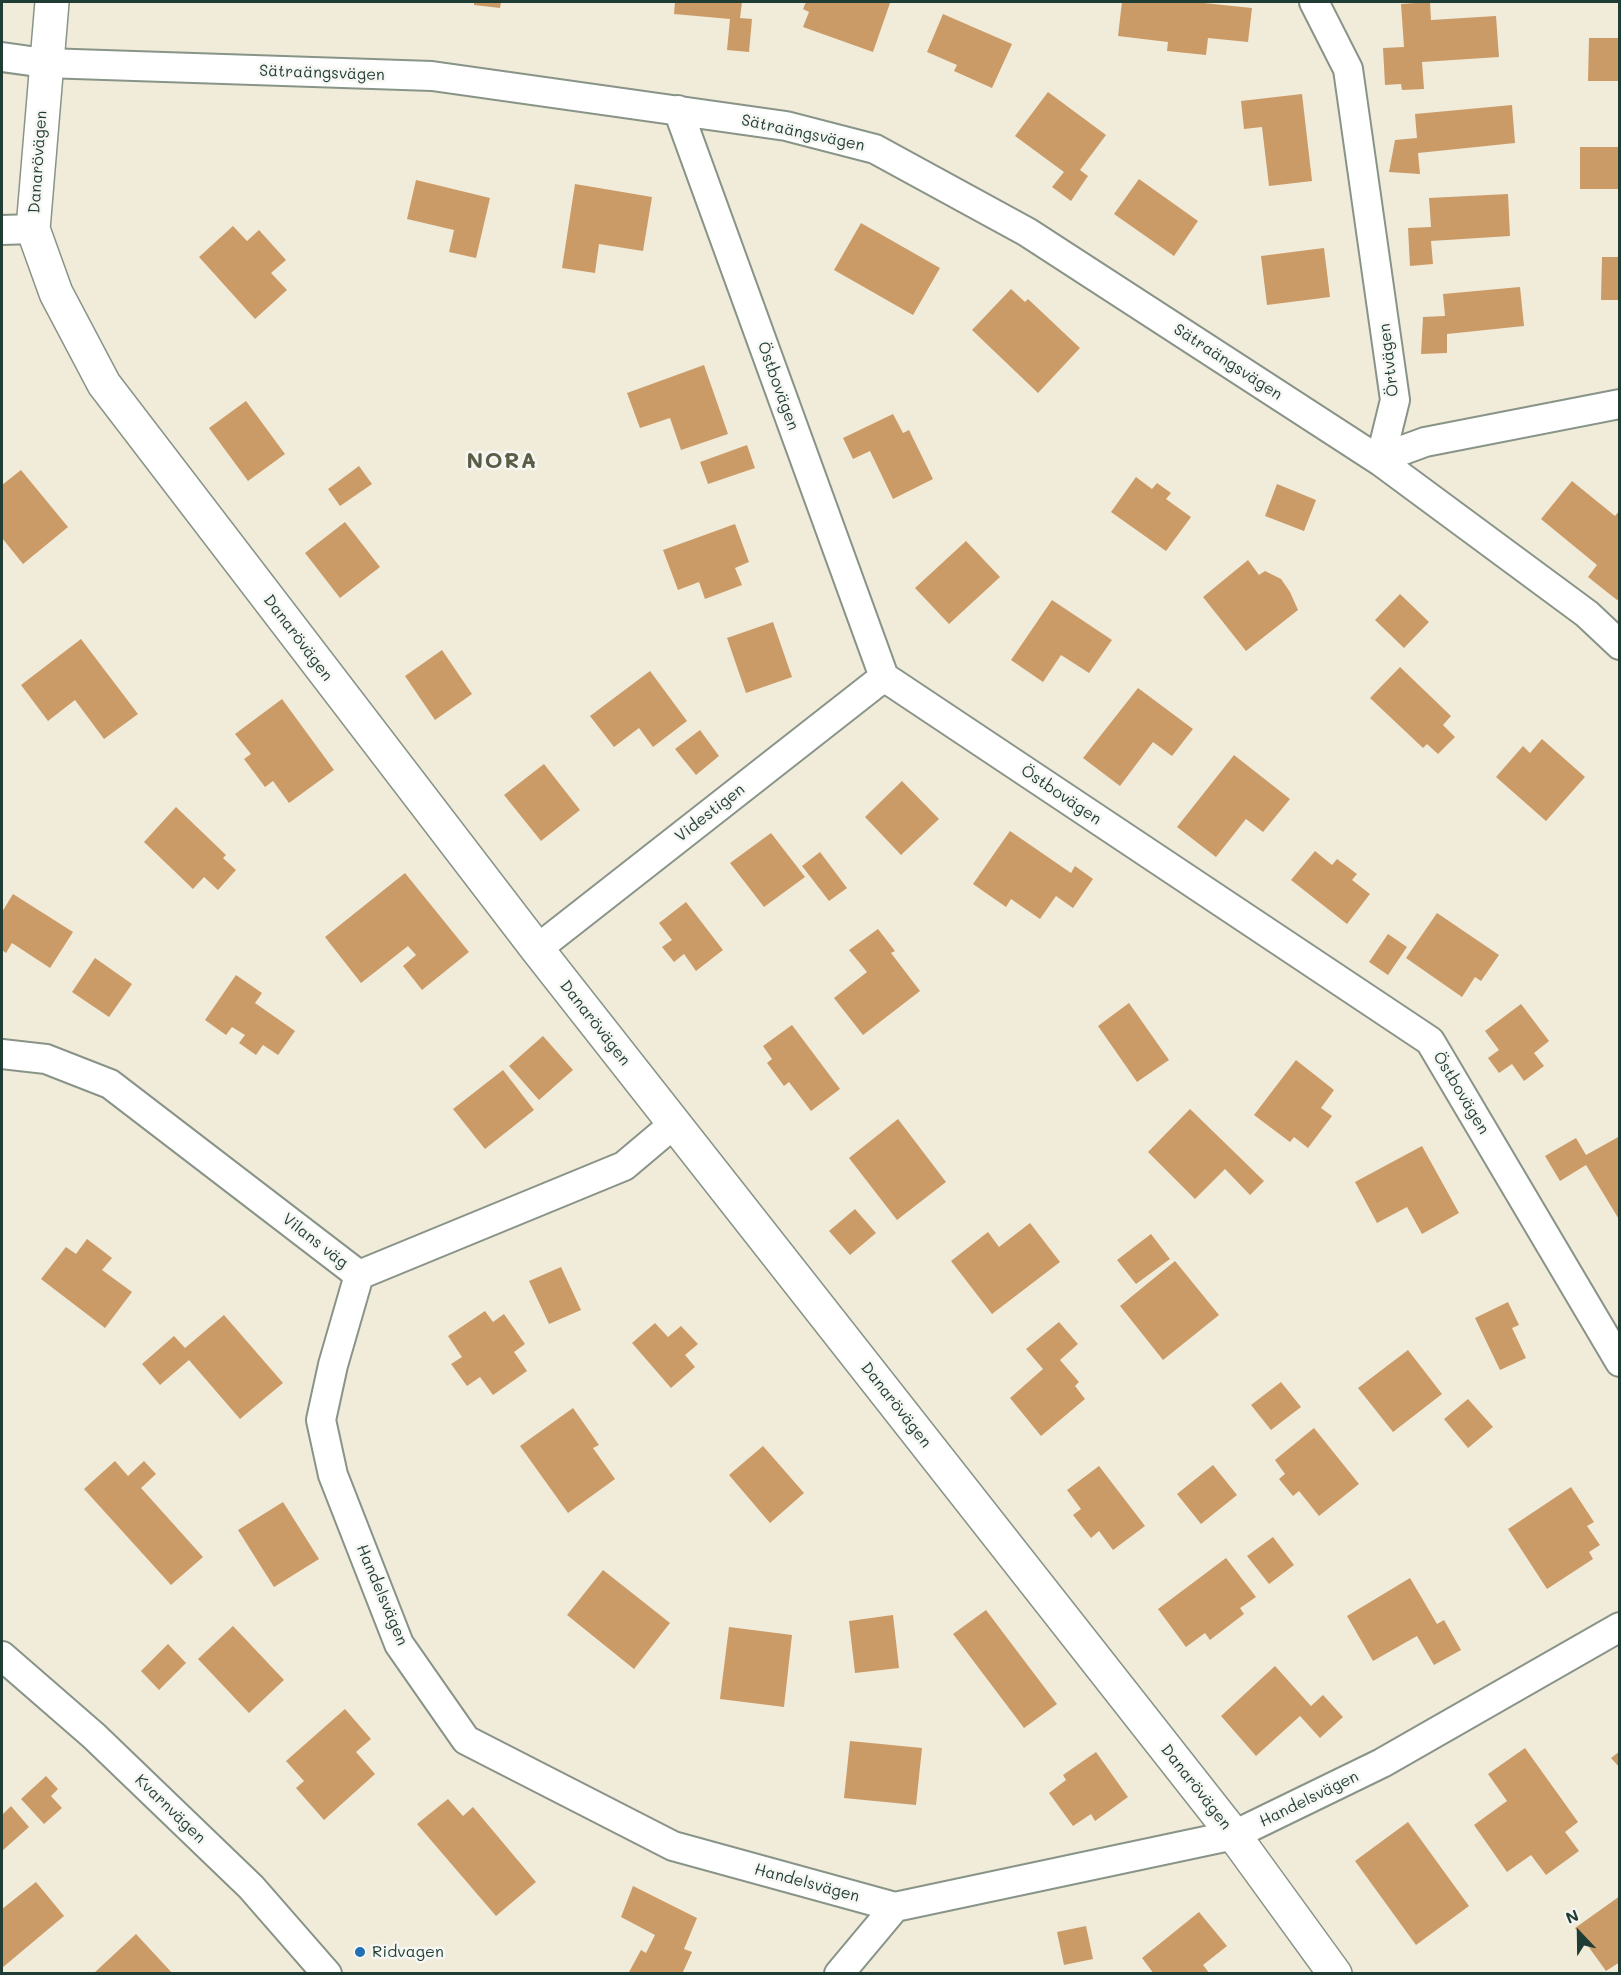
<!DOCTYPE html>
<html>
<head>
<meta charset="utf-8">
<style>
  body { margin:0 }
  #map { position:relative; width:1621px; height:1975px; overflow:hidden; background:#f1ebda; font-family:Mali,sans-serif }
  canvas { display:block }
  .frame { position:absolute; inset:0; border:3px solid #1f3d34; pointer-events:none }
  .north { position:absolute; left:1549px; top:1903px; width:60px; height:60px; -webkit-text-stroke:4px #f6f6f2; paint-order:stroke; rotate:338deg; font-size:16px; font-weight:700; line-height:24px; text-align:center; color:#1f3d34 }
  .north::after { content:''; display:block; margin:auto; width:21px; height:27px; background:#1f3d34; clip-path:polygon(50% 0,100% 100%,50% 72%,0 100%) }
</style>
</head>
<body>
<div id="map">
<canvas width="1621" height="1975"></canvas>
<div class="frame"></div>
<div class="north">N</div>
</div>
<script>
const g = document.querySelector('canvas').getContext('2d');
g.lineJoin = 'round';
function fill(path, color) {
  g.fillStyle = color;
  g.fill(path, 'evenodd');
}
function strokePath(path, color, width, dash) {
  g.strokeStyle = color;
  g.lineWidth = width;
  g.lineCap = dash ? 'butt' : 'round';
  g.setLineDash(dash || []);
  g.stroke(path);
}
function drawText(font, color, halo, rows, align = 'center') {
  g.font = font + ' Mali,sans-serif';
  g.lineWidth = 5;
  g.setLineDash([]);
  g.textBaseline = 'middle';
  g.strokeStyle = halo;
  g.fillStyle = color;
  for (const [text, x, y, turn = 0] of rows) {
    g.save();
    g.translate(x, y);
    g.rotate((+turn || 0) * Math.PI / 180);
    g.textAlign = isNaN(turn) ? turn : align;
    if (halo) g.strokeText(text, 0, 0);
    g.fillText(text, 0, 0);
    g.restore();
  }
}
fill(new Path2D(`
  M474,2H501L500,8L474,5Z
  M675,2H742L740,18L752,19L749,52L727,50L730,19L674,14Z
  M806,2H885L890,3L873,52L803,27L809,12L803,9Z
  M1122,2H1194L1252,8L1248,42L1208,38L1206,55L1167,51L1168,42L1118,36Z
  M1430,2L1431,20L1496,16L1499,57L1422,62L1424,89L1402,90L1401,84L1385,85L1383,48L1404,47L1401,4Z
  M943,14L1012,44L992,88L954,71L957,65L927,52Z
  M1589,38H1620V81H1588Z
  M1048,92L1106,135L1080,170L1088,176L1071,201L1052,187L1064,172L1015,136Z
  M1302,94L1312,181L1269,186L1262,127L1244,129L1241,101Z
  M1512,105L1515,143L1418,153L1420,174L1389,172L1395,140L1417,138L1415,114Z
  M1580,147H1620V189H1580Z
  M1139,179L1198,221L1174,256L1114,214Z
  M416,180L490,198L476,258L449,252L454,230L407,219Z
  M575,184L652,197L643,251L599,244L595,273L562,268Z
  M1508,194L1510,236L1431,241L1433,264L1410,266L1408,228L1431,227L1429,198Z
  M861,223L940,268L913,315L834,270Z
  M233,226L247,241L259,230L286,260L271,273L287,290L255,319L199,257Z
  M1324,248L1330,297L1267,305L1261,256Z
  M1602,257H1620V300H1601Z
  M1520,287L1524,326L1447,334V353L1421,354L1423,317L1445,316L1443,294Z
  M1011,289L1025,302L1028,299L1080,348L1038,393L972,330Z
  M704,365L728,434L681,450L670,418L640,428L627,393Z
  M246,401L285,454L248,481L209,428Z
  M893,414L903,433L909,430L933,479L893,499L870,451L853,459L843,438Z
  M747,445L755,468L708,484L700,462Z
  M359,466L372,484L340,506L328,489Z
  M21,470L68,527L23,564L2,538V485Z
  M1136,477L1152,489L1157,483L1171,493L1166,499L1191,517L1166,551L1111,512Z
  M1572,481L1615,516L1620,510V597L1617,600L1588,577L1597,565L1541,519Z
  M1277,484L1316,500L1304,531L1265,516Z
  M345,522L380,567L340,598L305,553Z
  M735,524L749,562L735,568L742,585L705,599L699,582L678,590L663,550Z
  M966,541L1000,577L949,624L915,588Z
  M1248,560L1259,575L1265,571L1281,579L1290,592L1298,610L1246,651L1203,597Z
  M1400,594L1429,622L1404,648L1375,620Z
  M1052,600L1112,640L1089,673L1061,655L1043,682L1011,660Z
  M773,622L792,677L746,693L727,638Z
  M81,639L138,714L104,739L75,700L48,721L21,685Z
  M442,650L472,694L435,720L405,676Z
  M1400,667L1451,716L1443,725L1455,737L1438,754L1427,744L1423,748L1370,698Z
  M650,671L687,721L653,747L639,728L614,747L590,716Z
  M1138,688L1193,729L1172,756L1153,742L1120,786L1083,758Z
  M282,699L334,770L289,803L273,781L265,787L244,759L251,754L235,734Z
  M700,730L719,756L696,775L675,749Z
  M1542,739L1585,777L1546,821L1496,777L1523,746L1530,753Z
  M1234,755L1290,799L1263,832L1246,819L1216,857L1177,827Z
  M544,764L580,810L541,841L504,795Z
  M902,781L939,819L901,855L865,817Z
  M176,807L226,855L223,858L236,870L218,890L204,877L193,889L144,842Z
  M1010,831L1071,873L1075,866L1093,879L1073,908L1056,896L1040,919L1011,899L1006,907L973,884Z
  M771,833L805,877L764,907L730,863Z
  M1315,851L1332,865L1337,859L1357,874L1352,880L1370,894L1347,924L1291,880Z
  M820,852L847,888L829,901L802,866Z
  M405,873L469,952L422,990L403,966L416,955L408,946L361,983L325,937Z
  M13,894L73,932L50,968L12,943L6,953L2,950V912Z
  M686,902L723,950L696,971L684,954L674,962L662,947L672,940L659,923Z
  M1437,913L1499,955L1481,981L1475,977L1462,997L1406,958Z
  M878,929L895,951L891,953L920,991L863,1035L834,998L867,972L849,950Z
  M1388,934L1407,947L1388,975L1369,962Z
  M95,958L132,984L109,1017L72,992Z
  M236,975L262,993L255,1003L295,1031L278,1055L263,1045L256,1055L239,1043L245,1035L232,1027L226,1035L205,1020Z
  M1129,1003L1169,1060L1137,1082L1098,1026Z
  M1521,1004L1549,1041L1534,1053L1544,1066L1524,1081L1512,1064L1499,1073L1488,1058L1499,1050L1485,1031Z
  M792,1025L840,1089L811,1111L789,1082L784,1086L767,1063L772,1059L763,1046Z
  M543,1036L573,1070L539,1100L509,1066Z
  M1296,1060L1334,1090L1321,1108L1332,1116L1308,1148L1294,1137L1290,1142L1254,1115Z
  M503,1070L534,1110L485,1149L453,1109Z
  M1190,1109L1264,1181L1250,1195L1225,1169L1195,1199L1148,1152Z
  M898,1119L946,1182L897,1220L849,1158Z
  M1620,1136V1221L1586,1165L1560,1181L1545,1156L1576,1138L1586,1155Z
  M1422,1146L1459,1213L1422,1234L1407,1207L1377,1223L1355,1182Z
  M855,1209L876,1233L850,1255L829,1231Z
  M1030,1223L1060,1262L992,1314L951,1261L988,1232L999,1247Z
  M1151,1234L1170,1259L1136,1284L1117,1260Z
  M87,1239L112,1258L102,1270L132,1292L105,1328L41,1279L66,1247L76,1254Z
  M1175,1261L1219,1315L1163,1360L1120,1306Z
  M561,1267L581,1310L549,1324L529,1281Z
  M1508,1302L1519,1325L1512,1328L1526,1358L1500,1370L1475,1318Z
  M485,1311L493,1322L504,1314L525,1344L514,1352L527,1371L493,1395L480,1377L467,1386L451,1364L462,1357L448,1336Z
  M224,1315L283,1383L240,1419L189,1360L160,1385L142,1364L174,1336L185,1348Z
  M1059,1322L1078,1344L1060,1360L1079,1382L1075,1386L1085,1399L1041,1436L1010,1398L1043,1369L1026,1349Z
  M655,1323L668,1337L681,1326L698,1344L685,1355L695,1367L671,1388L632,1343Z
  M1408,1350L1442,1394L1393,1432L1358,1388Z
  M1281,1382L1301,1407L1271,1430L1251,1405Z
  M1468,1399L1493,1427L1468,1448L1444,1419Z
  M573,1408L599,1445L593,1448L615,1479L568,1513L520,1446Z
  M1314,1428L1359,1484L1319,1516L1299,1491L1293,1496L1279,1479L1285,1474L1275,1460Z
  M763,1446L804,1493L770,1523L729,1475Z
  M115,1461L128,1476L144,1461L156,1474L141,1488L203,1557L171,1585L84,1489Z
  M1213,1465L1237,1495L1201,1524L1177,1494Z
  M1099,1466L1145,1526L1113,1550L1099,1531L1091,1538L1073,1515L1081,1509L1067,1490Z
  M1571,1487L1594,1522L1587,1526L1600,1545L1589,1552L1593,1559L1547,1589L1508,1529Z
  M283,1502L319,1559L274,1587L238,1530Z
  M1273,1537L1294,1565L1269,1584L1247,1556Z
  M1226,1558L1256,1597L1240,1608L1244,1614L1210,1640L1205,1633L1186,1647L1158,1609Z
  M603,1570L670,1623L634,1669L567,1615Z
  M1410,1578L1437,1624L1444,1620L1461,1650L1434,1665L1417,1636L1373,1661L1347,1616Z
  M986,1610L1057,1704L1024,1728L953,1634Z
  M893,1615L899,1668L855,1673L849,1621Z
  M233,1626L284,1680L249,1713L198,1659Z
  M729,1627L792,1635L784,1707L720,1699Z
  M168,1644L186,1663L159,1690L141,1671Z
  M1275,1666L1311,1706L1323,1695L1343,1717L1320,1738L1300,1716L1256,1756L1221,1716Z
  M345,1709L371,1739L356,1752L375,1774L324,1820L296,1788L304,1781L286,1761Z
  M850,1741L922,1748L916,1805L844,1798Z
  M1525,1748L1578,1822L1565,1832L1579,1851L1546,1875L1531,1855L1507,1872L1474,1825L1507,1801L1488,1774Z
  M1620,1751V1768L1611,1758Z
  M1096,1752L1128,1797L1095,1821L1091,1814L1073,1826L1049,1793L1066,1780L1063,1775Z
  M46,1776L58,1789L51,1796L62,1808L44,1824L21,1799Z
  M448,1799L463,1816L473,1807L536,1882L496,1916L417,1824Z
  M11,1806L29,1827L2,1851V1815Z
  M1408,1822L1469,1906L1416,1945L1355,1861Z
  M36,1882L64,1916L2,1968V1909Z
  M633,1886L697,1918L684,1949L692,1952L682,1974H628L641,1950L646,1953L655,1935L621,1917Z
  M1620,1896V1962L1606,1971L1575,1928Z
  M1199,1912L1227,1946L1203,1965L1210,1974H1154L1142,1958Z
  M1086,1926L1093,1959L1064,1965L1057,1932Z
  M136,1934L173,1974H93Z`), '#cb9b67');
const minor = new Path2D(`
  M1314,2L1348,69L1395,400L1380,461L1587,614L1620,645
  M2,57L45,63L432,76L786,126L875,149L1027,232L1380,461L1395,453L1425,442L1620,404
  M678,110L884,677L1430,1041L1620,1362
  M2,230L33,229
  M537,949L884,677
  M2,1054L46,1059L110,1084L359,1275L624,1166L675,1123
  M359,1275L333,1365L321,1420L333,1475L399,1644L466,1740L673,1846L895,1907L1234,1835L1382,1763L1620,1627
  M2,1656L94,1736L251,1887L327,1974
  M839,1974L895,1907`);
const tertiary = new Path2D(`
  M52,2L33,229L56,293L104,384L537,949L1234,1835L1335,1974`);
strokePath(minor, '#889487', 32);
strokePath(tertiary, '#889487', 36);
strokePath(minor, '#fff', 28);
strokePath(tertiary, '#fff', 33);
for (const [x, y, r, color] of [
  [360,1952,6,"#1f6fb2"]
]) {
  const dot = new Path2D();
  dot.arc(x, y, r, 0, 2 * Math.PI);
  g.fillStyle = color;
  g.fill(dot);
  strokePath(dot, '#f6f6f2', 2);
}
drawText('16px', '#1f3d34', '#f6f6f2', [
  ["Sätraängsvägen",322,73,2],
  ["Sätraängsvägen",803,133,12],
  ["Danarövägen",38,162,-86],
  ["Örtvägen",1389,360,-97],
  ["Sätraängsvägen",1228,362,33],
  ["Östbovägen",778,386,70],
  ["Danarövägen",298,638,53],
  ["Östbovägen",1061,795,34],
  ["Videstigen",710,813,-38],
  ["Danarövägen",595,1023,52],
  ["Östbovägen",1461,1093,59],
  ["Vilans väg",315,1241,38],
  ["Danarövägen",896,1405,52],
  ["Handelsvägen",382,1595,67],
  ["Danarövägen",1196,1787,52],
  ["Handelsvägen",1309,1799,-26],
  ["Kvarnvägen",170,1809,44],
  ["Handelsvägen",807,1883,15]
]);
drawText('16px', '#1f3d34', '#f6f6f2', [
  ["Ridvagen",372,1952]
], 'left');
g.letterSpacing = '1.5px';
drawText('bold 22px', '#5b5e46', '#f6f6f2', [
  ["NORA",502,461]
]);
g.letterSpacing = '0px';
</script>
</body>
</html>
